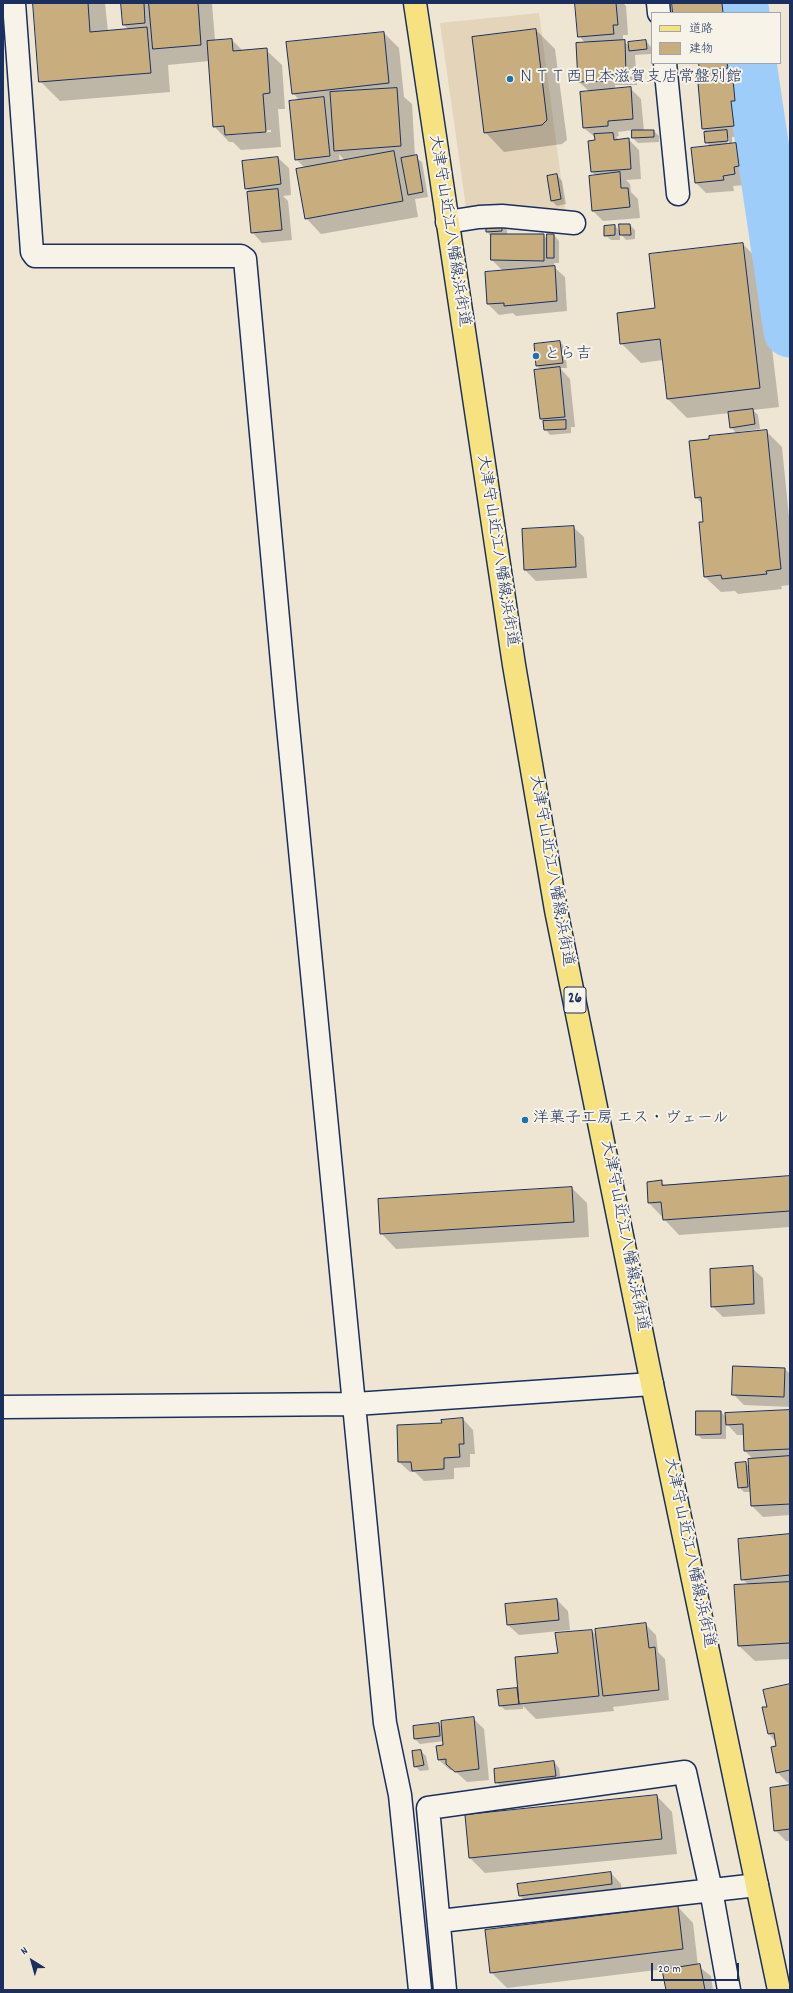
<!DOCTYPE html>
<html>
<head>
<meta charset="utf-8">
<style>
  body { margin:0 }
  #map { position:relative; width:793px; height:1993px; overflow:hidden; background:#eee5d3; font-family:Dekko,"Klee One",sans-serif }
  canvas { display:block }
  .frame { position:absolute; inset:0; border:4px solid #1b2f5e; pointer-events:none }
  .legend { position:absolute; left:651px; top:12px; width:130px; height:52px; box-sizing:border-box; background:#f7f3e8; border:1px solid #9fa5b1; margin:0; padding:5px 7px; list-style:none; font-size:12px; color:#1b2f5e }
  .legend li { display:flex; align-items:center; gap:8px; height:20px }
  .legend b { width:20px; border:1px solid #9fa5b1 }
  .north { position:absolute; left:12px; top:1941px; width:40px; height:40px; -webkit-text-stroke:3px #f7f3e8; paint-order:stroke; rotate:323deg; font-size:11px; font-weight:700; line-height:16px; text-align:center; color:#1b2f5e }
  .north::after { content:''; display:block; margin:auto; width:14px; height:18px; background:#1b2f5e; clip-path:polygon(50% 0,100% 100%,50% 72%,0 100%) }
  .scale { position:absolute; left:651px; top:1963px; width:88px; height:18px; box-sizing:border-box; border:2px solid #1b2f5e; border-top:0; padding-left:5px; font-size:12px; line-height:14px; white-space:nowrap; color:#1b2f5e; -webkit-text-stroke:3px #f7f3e8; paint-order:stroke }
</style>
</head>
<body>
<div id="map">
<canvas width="793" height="1993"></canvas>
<div class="frame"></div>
<ul class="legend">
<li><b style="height:5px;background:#f6e281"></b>道路</li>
<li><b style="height:11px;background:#c8ae7f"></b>建物</li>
</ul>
<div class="north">N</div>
<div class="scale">20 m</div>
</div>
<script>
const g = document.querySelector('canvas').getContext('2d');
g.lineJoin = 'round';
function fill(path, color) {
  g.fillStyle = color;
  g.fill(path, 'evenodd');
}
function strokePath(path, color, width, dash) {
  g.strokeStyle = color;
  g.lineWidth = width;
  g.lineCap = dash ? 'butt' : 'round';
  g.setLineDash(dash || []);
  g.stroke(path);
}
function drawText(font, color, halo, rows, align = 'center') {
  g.font = font + ' Dekko,"Klee One",sans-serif';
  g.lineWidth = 4;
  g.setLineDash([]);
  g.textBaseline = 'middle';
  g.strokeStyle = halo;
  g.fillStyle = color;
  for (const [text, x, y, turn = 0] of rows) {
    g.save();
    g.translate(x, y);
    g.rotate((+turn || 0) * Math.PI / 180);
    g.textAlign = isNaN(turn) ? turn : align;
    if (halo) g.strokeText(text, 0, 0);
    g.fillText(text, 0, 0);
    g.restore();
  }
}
fill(new Path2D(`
  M539,13L566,216L467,214L440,23Z`), '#e3d4ba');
fill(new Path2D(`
  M34,3H105L108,31L128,29L124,25L122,3H212L215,41L232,40L243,51L266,50L282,65L285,109H278L281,147L241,150L233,142H229L214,126L209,61L168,65L170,92L60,101L40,81ZM271,130V132L232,135L230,133Z
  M576,3H623L626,6L628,35H623V41L629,46L646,41L651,47V54L635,55L637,85H615V90L630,88L641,99L644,131H654L659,136V142L638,143L633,138V130L618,132L619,136L616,137L619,140L628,139L639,150L641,179L626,180L630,184L631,192L638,199L640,218L603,221L593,211L596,176L592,172L596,141V138L584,128L590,92L579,82L585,43L579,36Z
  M673,3H726L731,9L732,13H674Z
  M536,30L555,49L567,140L562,144L504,152L485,132Z
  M384,33L399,48L404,97L412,104L415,157L422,162L428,197L415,199L418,217L321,234L306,218L305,168L296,159L300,101L293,93ZM339,154L345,161L340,162Z
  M700,63H736L738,79H731L743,91L745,111L741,112L744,136L732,137V144H736L746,155L749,176L744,177L745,185L733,186L734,191L706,193L696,183L711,147L706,142L708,133L703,129L712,82L701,71ZM727,138H729V146H727Z
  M278,158L289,168L291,195L283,196L288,201L292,240L262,243L252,232L251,193L246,188Z
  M557,175L562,181L566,204L557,206L552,201Z
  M501,225L507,230V235H543L548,240L554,235L559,241V263H554V267L565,277L567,311L516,316L513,313L499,315L488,304L486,273L503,271L492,260V237L487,232Z
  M630,225L635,230V239L626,240L620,233V240H611L605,235L615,226L621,232Z
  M743,244L762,264L779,407L753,410L758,415L760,429L738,432V434L766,431L782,447L790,527V585L781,586L782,589L738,594L735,591L721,592L705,577L700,523H704L702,504L696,497L710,440L737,434L731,427L729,413L687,418L668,399L663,360L641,363L621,343L656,309Z
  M560,342L565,347L567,368H560L570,379L575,427H571V433L550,435L545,429L544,422L541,419V370L537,366Z
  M573,527L584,537L587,578L536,581L525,570Z
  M790,1177V1227L679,1235L649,1203L661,1182L666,1186Z
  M572,1188L587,1203L589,1237L396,1249L381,1233Z
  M752,1268L763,1278L765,1314L723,1317L712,1306Z
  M785,1369L790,1374V1407L744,1405L733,1394Z
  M790,1411V1515L763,1517L752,1506L751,1492H744L739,1487L745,1463L750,1467L754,1460L745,1451L744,1435H737L726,1423V1439H702L697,1434L721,1412L727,1418Z
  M463,1419L473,1430L475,1454H470V1467L454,1468V1479L424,1481L415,1472H410L399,1462L443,1424Z
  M790,1535V1659L755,1661L739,1646L749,1585L742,1579Z
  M557,1600L568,1611L570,1630L519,1635L508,1625Z
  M646,1625L656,1635L658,1652L665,1659L669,1700L613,1707L614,1711L536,1719L523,1706V1709L505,1710L500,1705L517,1690L519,1692L559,1654L592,1631L597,1636Z
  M790,1685V1785L777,1772V1746L776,1742L769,1734L768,1707Z
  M473,1718L484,1729L489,1780L467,1782L454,1770H450L439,1760L444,1745V1741L420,1744L415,1739L439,1724L443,1728Z
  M421,1751L426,1756L429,1770L420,1771L415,1766Z
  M554,1762L559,1768L561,1781L502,1787L496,1782Z
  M790,1786V1843V1841H786L775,1830Z
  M657,1796L672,1812L677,1854L485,1873L470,1858L466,1816Z
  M611,1873L621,1884L622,1895L531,1906L520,1896Z
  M678,1907L693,1923L698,1966L711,1976L713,1990H667L681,1967L507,1988L491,1972Z`), '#0003');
strokePath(new Path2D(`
  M741,3L743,13
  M750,63L790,331`), '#9ecdf9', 53);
const building = new Path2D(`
  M33,3H88L90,32L147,27L151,73L39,82Z
  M121,3H144L145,23L123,25Z
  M149,3H198L201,45L153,49Z
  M575,3H616L618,25H613L614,34L578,37Z
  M672,3H722L723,13H673Z
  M536,29L547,120L542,125L484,133L472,37Z
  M384,32L389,83L292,94L286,42Z
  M232,39L233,51L267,48L270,93L263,94L266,132L225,135L224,126L213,127L207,41Z
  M625,40L626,74L605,75V81L578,82L576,43Z
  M646,40L647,49L629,51L628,42Z
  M699,63H727L728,68L700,71Z
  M733,79L735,101H731L734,126L702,129L698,83Z
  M631,87L633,119L608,121V126L583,128L580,92Z
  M397,88L401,146L334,151L330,92Z
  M324,97L330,156L295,160L289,101Z
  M632,130H654V137L632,138Z
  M727,130L728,141L705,143L704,132Z
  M613,133L614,140L629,138L631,169L591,172L588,141L595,140L594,134Z
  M736,143L739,166L734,167L735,174L723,176L724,180L695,183L691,148Z
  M394,151L403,201L305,219L296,169Z
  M417,155L423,192L408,195L401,158Z
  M278,157L281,184L245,189L242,161Z
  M620,172L621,188H628L630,207L592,211L589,176Z
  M557,174L561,199L551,201L547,176Z
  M278,189L282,230L251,233L247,192Z
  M502,224V231L486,232V225Z
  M619,224H630L631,235H620Z
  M615,225V235L604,236V226Z
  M491,234H544V261L491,260Z
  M547,234H554V258H547Z
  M743,243L760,388L667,399L660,339L620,344L617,313L655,308L649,254Z
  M555,266L557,301L504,306V303L487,304L485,272Z
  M560,341L563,363L536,366L534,344Z
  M560,367L565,417L540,419L534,370Z
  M753,409L755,424L730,428L728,412Z
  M566,420V429L544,430L543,421Z
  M767,430L781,569L766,571L767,574L722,579L721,575L704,577L699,522H703L701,497L695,498L689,441L709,439V436Z
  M574,526L576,567L524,570L522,529Z
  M790,1176V1211L663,1220L661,1202L648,1203L647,1182L662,1180V1185Z
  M572,1187L574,1222L380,1234L378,1199Z
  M753,1266L754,1304L711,1307L710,1269Z
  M733,1366L785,1368L784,1397L732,1395Z
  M790,1410V1449L744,1451L743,1424L726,1425L725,1413Z
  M696,1411H721V1434L696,1435Z
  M463,1418L464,1444H459L460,1457L444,1458V1469L412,1471L411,1462H398L397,1425L442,1423L441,1420Z
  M790,1456V1504L751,1506L748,1459Z
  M746,1462L748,1487L738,1488L735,1463Z
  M790,1534V1575L741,1580L738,1539Z
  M790,1582V1643L738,1646L734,1585Z
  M557,1599L559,1620L507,1625L505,1604Z
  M646,1623L649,1648L655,1647L659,1690L603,1696L595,1629Z
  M592,1630L599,1696L519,1704L515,1657L558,1653L555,1633Z
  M790,1684V1770L776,1773L771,1747L776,1746L774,1733L768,1734L762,1707H767L763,1690Z
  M517,1688L519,1704L499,1706L497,1690Z
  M474,1717L479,1769L455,1772L446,1764V1759L438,1760L436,1746L443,1745L441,1721Z
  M439,1723L440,1736L414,1739L413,1726Z
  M421,1750L424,1765L414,1767L412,1751Z
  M554,1761L556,1776L495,1783L494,1769Z
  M790,1785V1829L774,1831L770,1788Z
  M657,1795L662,1839L469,1858L465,1815Z
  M611,1872L612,1884L519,1896L517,1884Z
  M678,1906L683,1949L490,1973L485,1930Z
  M700,1964L705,1990H666L662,1970Z`);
fill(building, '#c8ae7f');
strokePath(building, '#1b2f5e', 1);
const minor = new Path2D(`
  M14,3L32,252L35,256H241L245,259L286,706L385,1723L400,1795L420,1990
  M658,3L659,13
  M665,63L678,194
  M447,222L479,217L502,216L574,223
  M3,1407L355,1404L652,1384
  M440,1921L757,1885
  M445,1990L428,1808L685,1772L711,1890L729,1990`);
const major = new Path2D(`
  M415,3L514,665L556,910L652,1384L779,1990`);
strokePath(minor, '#1b2f5e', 25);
strokePath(major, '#1b2f5e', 25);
strokePath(minor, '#f7f3e8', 22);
strokePath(major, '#f6e281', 22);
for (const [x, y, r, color] of [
  [510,79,4,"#1f6fb2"],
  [536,356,4,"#1f6fb2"],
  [525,1120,4,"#1f6fb2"]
]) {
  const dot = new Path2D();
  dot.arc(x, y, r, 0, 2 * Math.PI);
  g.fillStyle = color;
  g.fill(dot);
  strokePath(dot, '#f7f3e8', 1.5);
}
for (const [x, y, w] of [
  [575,1000,22]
]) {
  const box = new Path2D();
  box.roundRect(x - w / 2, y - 13, w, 26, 3);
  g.fillStyle = '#f7f3e8';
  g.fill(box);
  strokePath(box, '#1b2f5e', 1);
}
drawText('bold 15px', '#1b2f5e', null, [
  ["26",575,1000]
]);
drawText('16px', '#1b2f5e', '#f7f3e8', [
  ["ＮＴＴ西日本滋賀支店常盤別館",518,79],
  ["とら吉",544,356],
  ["洋菓子工房 エス・ヴェール",533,1120]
], 'left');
drawText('16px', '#1b2f5e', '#f7f3e8', [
  ["大津守山近江八幡線;浜街道",448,231,81],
  ["大津守山近江八幡線;浜街道",496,551,81],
  ["大津守山近江八幡線;浜街道",550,871,80],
  ["大津守山近江八幡線;浜街道",623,1236,79],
  ["大津守山近江八幡線;浜街道",688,1553,78]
]);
</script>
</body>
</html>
